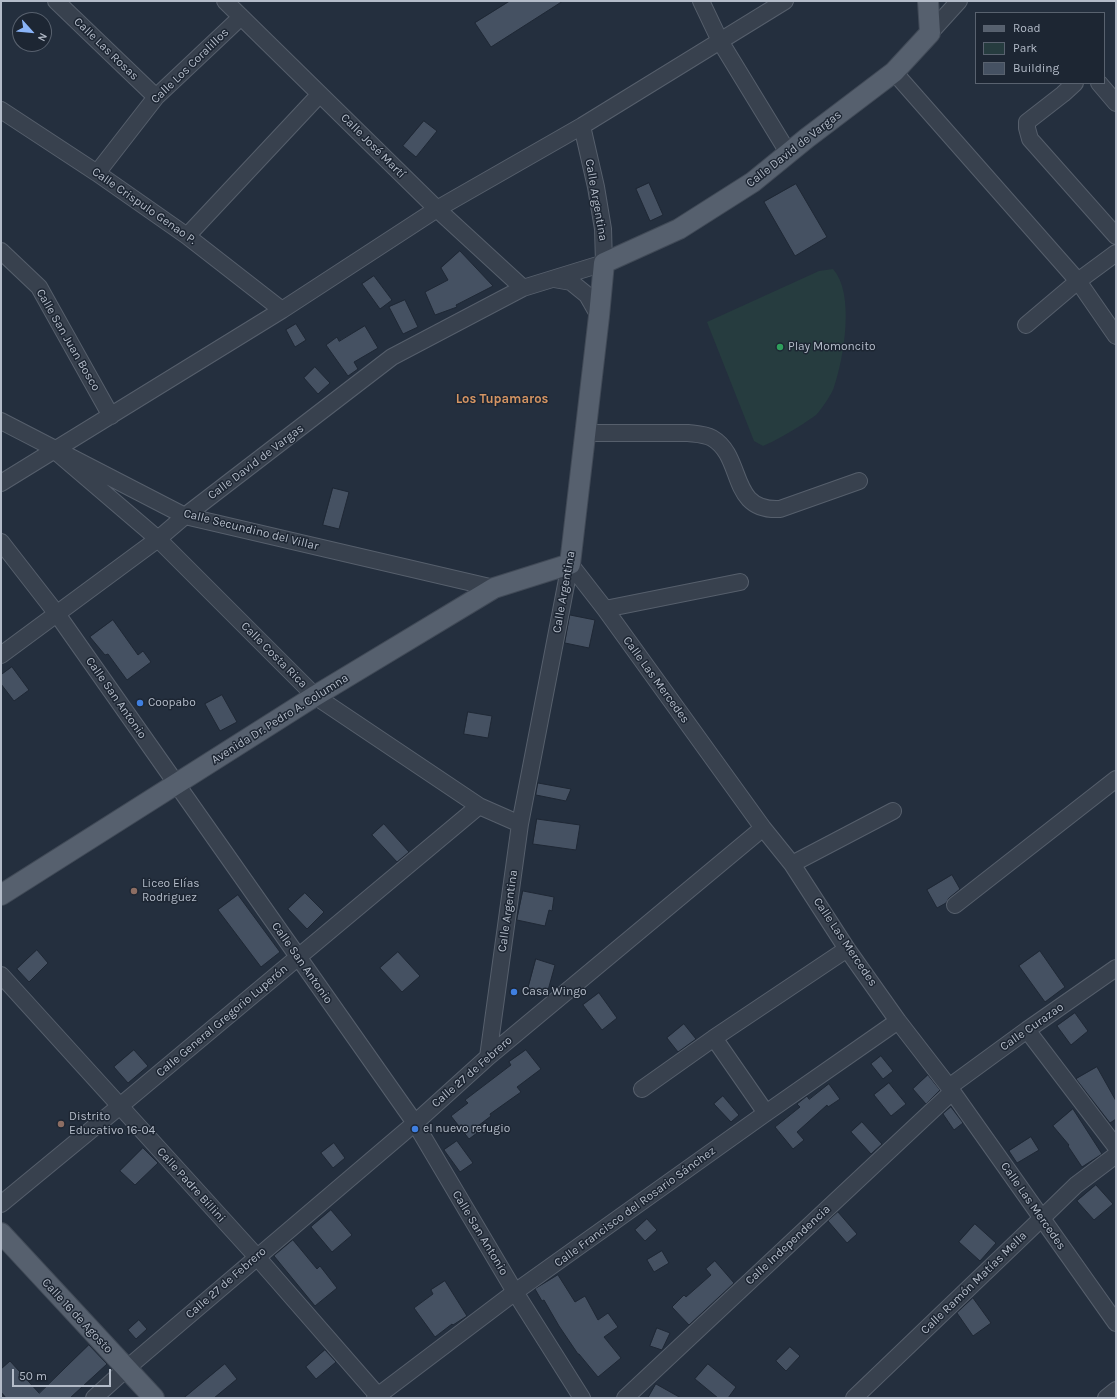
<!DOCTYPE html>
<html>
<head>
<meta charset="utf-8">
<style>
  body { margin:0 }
  #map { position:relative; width:1117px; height:1399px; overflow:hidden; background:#242f3e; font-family:Karla,sans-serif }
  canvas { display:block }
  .frame { position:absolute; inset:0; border:2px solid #b4bcc9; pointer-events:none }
  .legend { position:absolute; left:975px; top:12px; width:130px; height:72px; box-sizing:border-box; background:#1d2633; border:1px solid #59626f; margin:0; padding:5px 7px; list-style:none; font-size:12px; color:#b4bcc9 }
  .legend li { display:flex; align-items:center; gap:8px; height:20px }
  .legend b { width:20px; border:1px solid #59626f }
  .north { position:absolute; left:12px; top:12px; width:40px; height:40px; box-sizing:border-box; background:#1d2633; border:1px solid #59626f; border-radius:50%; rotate:117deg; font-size:11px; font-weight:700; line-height:16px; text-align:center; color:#b4bcc9 }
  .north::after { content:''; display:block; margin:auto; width:14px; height:18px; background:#8ab4f8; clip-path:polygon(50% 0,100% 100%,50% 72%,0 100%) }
  .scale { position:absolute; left:12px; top:1369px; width:99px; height:18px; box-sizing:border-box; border:2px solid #b4bcc9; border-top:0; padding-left:5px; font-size:12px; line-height:14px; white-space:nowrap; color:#b4bcc9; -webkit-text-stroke:3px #1d2633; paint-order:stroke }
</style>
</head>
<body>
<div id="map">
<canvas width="1117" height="1399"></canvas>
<div class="frame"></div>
<ul class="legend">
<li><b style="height:5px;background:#56606e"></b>Road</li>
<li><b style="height:11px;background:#263c3f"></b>Park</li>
<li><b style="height:11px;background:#455162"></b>Building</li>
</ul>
<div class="north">N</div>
<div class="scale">50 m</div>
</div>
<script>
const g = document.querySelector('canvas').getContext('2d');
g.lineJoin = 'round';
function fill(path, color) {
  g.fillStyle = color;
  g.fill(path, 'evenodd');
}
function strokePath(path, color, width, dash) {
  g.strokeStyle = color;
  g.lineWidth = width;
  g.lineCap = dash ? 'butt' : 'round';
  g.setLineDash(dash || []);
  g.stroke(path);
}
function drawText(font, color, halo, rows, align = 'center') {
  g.font = font + ' Karla,sans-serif';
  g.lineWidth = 3;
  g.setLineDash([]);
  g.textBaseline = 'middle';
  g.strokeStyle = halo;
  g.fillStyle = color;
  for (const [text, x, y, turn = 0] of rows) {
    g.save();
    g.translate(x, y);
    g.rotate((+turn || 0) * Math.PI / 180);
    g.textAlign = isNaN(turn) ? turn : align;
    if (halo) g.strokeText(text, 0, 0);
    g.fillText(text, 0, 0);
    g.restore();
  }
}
fill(new Path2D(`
  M833,269C855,293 844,358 834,387C832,394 821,410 816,415C812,418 807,421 803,424C790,432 777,440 763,446L754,441L707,322L819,271Z`), '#263c3f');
const building = new Path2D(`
  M510,1H563L491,47L475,23Z
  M424,121L437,131L416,157L403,146Z
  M649,183L663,215L650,221L636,189Z
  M796,184L827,237L795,256L764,202Z
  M460,251L493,286L456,305L457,307L435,315L425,292L448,280L441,268Z
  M374,276L392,300L380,309L362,284Z
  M405,300L418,327L403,334L389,307Z
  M296,324L306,340L295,347L286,330Z
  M365,326L378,348L354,362L358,369L348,376L326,345L337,337L339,341Z
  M315,367L330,383L318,394L304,378Z
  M333,488L349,492L339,529L323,525Z
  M570,615L595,620L589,648L565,643Z
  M113,620L138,655L143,651L151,662L127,680L108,654L105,655L90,637Z
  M12,667L29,690L14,701L1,684V675Z
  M222,695L237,722L220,731L205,704Z
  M468,712L492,716L488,738L464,734Z
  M538,783L571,789L566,801L536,795Z
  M537,819L580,825L576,850L533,844Z
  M384,824L409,852L397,862L372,835Z
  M952,875L960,889L949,898L946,903L937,908L927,890Z
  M523,891L554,897L552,911L549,910L545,926L517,920Z
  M305,893L324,912L307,929L288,909Z
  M238,895L280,952L261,967L218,910Z
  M37,950L48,963L29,982L17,969Z
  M1040,951L1065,987L1045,1002L1019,966Z
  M398,952L420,976L402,992L380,968Z
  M536,959L555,965L547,994L528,989Z
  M599,993L617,1018L602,1030L583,1005Z
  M1075,1013L1088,1031L1071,1045L1057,1026Z
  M684,1024L696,1039L678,1052L667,1038Z
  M134,1050L148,1066L128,1083L114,1067Z
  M526,1050L541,1069L517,1087L521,1092L490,1114L491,1116L474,1129L477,1133L469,1139L451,1116L468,1103L465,1100L511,1065L509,1062Z
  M881,1056L893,1071L883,1079L871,1064Z
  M1097,1067L1116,1101V1119L1110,1123L1076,1079Z
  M928,1075L940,1090L926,1104L913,1089Z
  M889,1083L906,1104L891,1116L874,1095Z
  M829,1084L840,1099L828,1107L827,1105L797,1132L804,1140L793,1149L775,1127L800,1107L797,1104L807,1096L809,1099Z
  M723,1096L739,1115L731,1122L714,1104Z
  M951,1107L963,1123L954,1130L943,1114Z
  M1073,1109L1102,1154L1082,1167L1068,1146L1069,1145L1053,1126Z
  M862,1122L882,1144L871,1154L851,1132Z
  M1031,1137L1039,1150L1017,1163L1009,1151Z
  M457,1141L473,1163L460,1172L444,1150Z
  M334,1143L345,1158L333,1168L321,1153Z
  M143,1148L158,1163L135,1185L120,1171Z
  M1096,1185L1113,1204L1094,1220L1077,1201Z
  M331,1210L352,1235L332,1252L311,1227Z
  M838,1212L857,1234L847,1243L828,1221Z
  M647,1219L657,1230L645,1241L635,1230Z
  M975,1224L996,1243L980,1261L959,1242Z
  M293,1240L317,1269L320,1266L337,1288L315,1306L274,1256Z
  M662,1251L669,1263L654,1272L647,1260Z
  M715,1261L734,1283L689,1325L672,1307L684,1295L686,1297L711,1275L706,1269Z
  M558,1275L575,1302L585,1296L598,1320L608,1313L618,1327L604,1337L621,1358L598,1377L579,1354H578L559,1326L544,1300L542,1301L535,1289Z
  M445,1281L467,1316L453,1325L452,1324L435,1337L414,1308L433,1294L431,1290Z
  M973,1298L991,1323L973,1336L957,1313Z
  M139,1320L147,1329L136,1339L128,1330Z
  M657,1328L670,1333L662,1350L650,1346Z
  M89,1345L107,1364L70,1398H6L1,1392V1369L10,1361L39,1393Z
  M790,1347L800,1356L786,1371L776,1361Z
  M325,1350L336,1362L316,1379L306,1367Z
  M225,1364L237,1379L214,1398H184Z
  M708,1364L736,1387L728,1398H718L695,1379Z
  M656,1384L681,1398H648Z`);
fill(building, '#455162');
strokePath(building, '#1f2835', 1);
const minor = new Path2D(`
  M56,1L156,97
  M225,1L437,209L523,288
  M701,1L720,41L789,154
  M930,33L959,1
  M894,72L1078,281L1116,336
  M1075,83L1063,94L1027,122V128L1030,139L1116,236
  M1099,83L1116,103
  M1,110L97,173L187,236L282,310
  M97,173L156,97L241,17
  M187,236L320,94
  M1,251L39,287L111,416
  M554,279L571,282L587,295L599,316
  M1026,325L1078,281L1116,253
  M1,421L185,516L494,588
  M585,433H688C697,434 705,434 712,438C745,457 728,512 780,509L859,481
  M54,450L158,539L315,696L479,806L520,824
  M1,483L282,310L437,209L582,126L785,1
  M1,542L57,614L415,1123L515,1292L582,1398
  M570,564L605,609L763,828L792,864L847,949L898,1021L949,1087L1116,1323
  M605,609L740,582
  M1,655L158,539L185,516L392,357L523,288L604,263L603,229L596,187L582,126
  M792,864L893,811
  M955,905L1116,779
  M1,975L257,1257L380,1398
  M1027,1030L1116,1147
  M714,1038L766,1113
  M488,1057L520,824L570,564
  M949,1087L1027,1030L1116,968
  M642,1089L714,1038L847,949
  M1,1204L120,1106L479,806
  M94,1398L126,1369L415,1123L488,1057L763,828
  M375,1398L515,1292L766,1113L898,1021
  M625,1398L952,1092
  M854,1398L1042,1218L1076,1185L1116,1155
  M1106,1398L1116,1390`);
const major = new Path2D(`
  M1,895L315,696L494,588L570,564L599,316L604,263L679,229L753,182L807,138L894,72L930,33L928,1
  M1,1233L154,1398`);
strokePath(minor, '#565f6c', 18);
strokePath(major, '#414a57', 22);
strokePath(minor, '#38414e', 16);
strokePath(major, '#56606e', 20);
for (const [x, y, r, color] of [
  [780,347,4,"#2e9e5b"],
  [140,703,4,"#3f7fe0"],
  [134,891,4,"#8d6e63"],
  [514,992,4,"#3f7fe0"],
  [61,1124,4,"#8d6e63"],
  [415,1129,4,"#3f7fe0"]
]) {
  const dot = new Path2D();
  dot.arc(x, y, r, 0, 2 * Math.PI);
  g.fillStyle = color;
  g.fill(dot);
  strokePath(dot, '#1d2633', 1.5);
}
drawText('12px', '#b4bcc9', '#1d2633', [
  ["Calle Las Rosas",106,49,44],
  ["Calle Los Coralillos",190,66,-44],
  ["Calle José Martí",373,146,45],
  ["Calle David de Vargas",794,149,-38],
  ["Calle Argentina",596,200,80],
  ["Calle Crispulo Genao P.",144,206,35],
  ["Calle San Juan Bosco",68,340,60],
  ["Calle David de Vargas",256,462,-37],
  ["Calle Secundino del Villar",251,530,14],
  ["Calle Argentina",564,592,-80],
  ["Calle Costa Rica",274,655,45],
  ["Calle Las Mercedes",656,680,54],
  ["Calle San Antonio",116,698,55],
  ["Avenida Dr. Pedro A. Columna",280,719,-32],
  ["Calle Argentina",508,911,-82],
  ["Calle Las Mercedes",845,942,56],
  ["Calle San Antonio",302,963,55],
  ["Calle General Gregorio Luperón",222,1021,-40],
  ["Calle Curazao",1032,1027,-35],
  ["Calle 27 de Febrero",472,1072,-41],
  ["Calle Padre Billini",191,1185,48],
  ["Calle Las Mercedes",1033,1206,55],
  ["Calle Francisco del Rosario Sánchez",635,1207,-36],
  ["Calle San Antonio",480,1233,59],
  ["Calle Independencia",788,1245,-43],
  ["Calle 27 de Febrero",226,1283,-41],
  ["Calle Ramón Matías Mella",974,1283,-44],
  ["Calle 16 de Agosto",77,1316,47]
]);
drawText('12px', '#b4bcc9', '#1d2633', [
  ["Play Momoncito",788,347],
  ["Coopabo",148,703],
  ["Liceo Elías",142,884],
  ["Rodriguez",142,898],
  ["Casa Wingo",522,992],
  ["Distrito",69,1117],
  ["Educativo 16-04",69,1131],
  ["el nuevo refugio",423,1129]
], 'left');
drawText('bold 13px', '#d59563', '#1d2633', [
  ["Los Tupamaros",502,399]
]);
</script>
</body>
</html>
